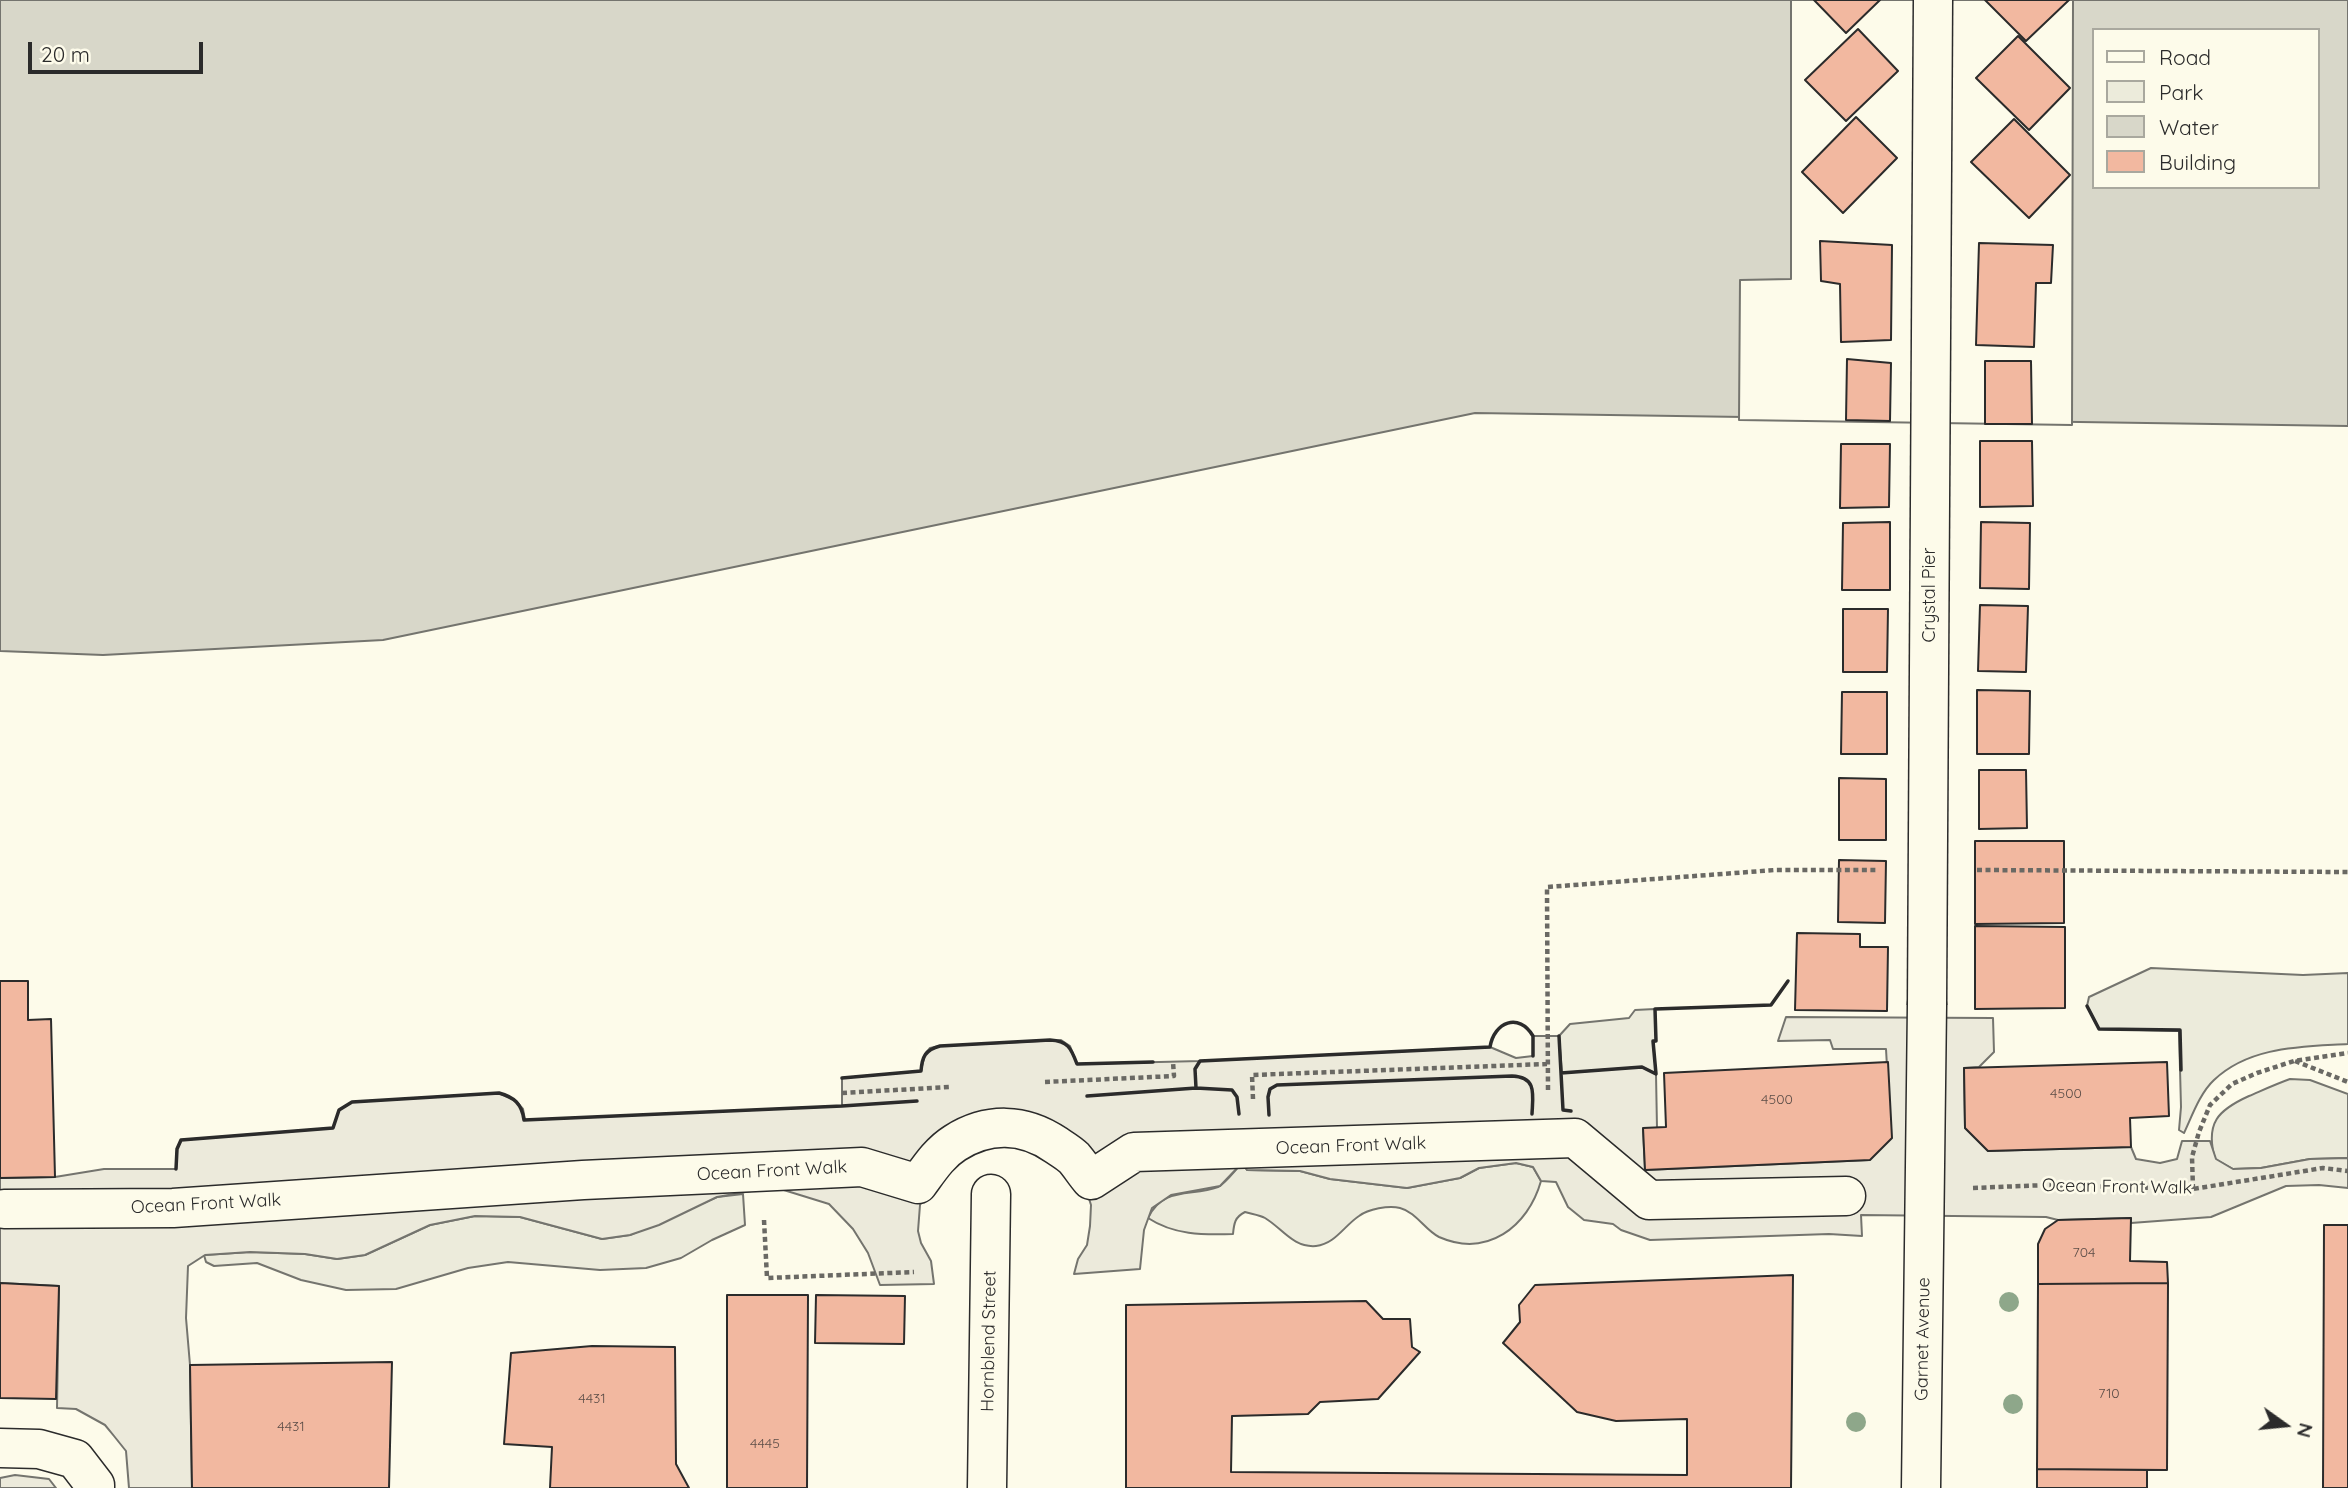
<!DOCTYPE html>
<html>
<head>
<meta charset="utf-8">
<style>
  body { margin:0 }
  #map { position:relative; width:2348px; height:1488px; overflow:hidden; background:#fdfbea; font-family:Quicksand,sans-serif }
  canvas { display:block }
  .legend { position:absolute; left:2092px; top:28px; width:228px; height:161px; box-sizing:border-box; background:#fdfbea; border:2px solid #a9a89e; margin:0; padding:9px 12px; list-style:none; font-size:21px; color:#2b2b2b }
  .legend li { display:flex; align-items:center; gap:14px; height:35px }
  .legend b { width:35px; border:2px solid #a9a89e }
  .north { position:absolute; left:2250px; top:1390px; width:70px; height:70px; -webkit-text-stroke:5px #fdfbea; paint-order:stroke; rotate:105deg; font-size:19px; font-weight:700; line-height:28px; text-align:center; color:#2b2b2b }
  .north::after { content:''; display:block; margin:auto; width:24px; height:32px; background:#2b2b2b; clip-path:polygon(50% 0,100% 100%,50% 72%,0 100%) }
  .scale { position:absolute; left:28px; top:42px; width:175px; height:32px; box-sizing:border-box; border:4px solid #2b2b2b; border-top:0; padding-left:9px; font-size:21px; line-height:24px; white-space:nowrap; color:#2b2b2b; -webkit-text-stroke:5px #fdfbea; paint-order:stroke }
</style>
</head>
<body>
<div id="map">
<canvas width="2348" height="1488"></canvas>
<ul class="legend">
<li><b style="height:9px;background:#fdfbea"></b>Road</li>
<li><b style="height:19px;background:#ecebdb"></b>Park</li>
<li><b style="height:19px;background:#d8d7c9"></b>Water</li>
<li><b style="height:19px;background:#f2b8a0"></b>Building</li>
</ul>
<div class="north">N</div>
<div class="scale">20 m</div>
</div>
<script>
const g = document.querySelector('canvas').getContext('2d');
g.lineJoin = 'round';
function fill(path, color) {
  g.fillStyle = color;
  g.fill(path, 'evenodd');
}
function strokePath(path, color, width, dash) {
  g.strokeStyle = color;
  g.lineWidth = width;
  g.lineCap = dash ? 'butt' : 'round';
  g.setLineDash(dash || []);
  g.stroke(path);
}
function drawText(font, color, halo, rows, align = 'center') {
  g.font = font + ' Quicksand,sans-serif';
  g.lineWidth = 5;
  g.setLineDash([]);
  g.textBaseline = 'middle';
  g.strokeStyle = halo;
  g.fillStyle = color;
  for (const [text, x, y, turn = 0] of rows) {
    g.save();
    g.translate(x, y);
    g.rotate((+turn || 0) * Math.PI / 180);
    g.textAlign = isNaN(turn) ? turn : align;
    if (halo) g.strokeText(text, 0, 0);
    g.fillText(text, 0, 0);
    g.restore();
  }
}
const green = new Path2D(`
  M2151,968L2303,975L2348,973V1044C2301,1047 2250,1046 2214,1080C2200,1093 2192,1116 2184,1133L2179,1130L2181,1107L2179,1031L2099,1029L2087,1006L2089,997Z
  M1655,1009L1656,1041L1653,1042L1656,1074L1642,1067L1561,1073L1559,1036L1570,1024L1629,1018L1635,1010Z
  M2290,1079L2310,1080L2348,1094V1158L2310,1159L2261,1168L2233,1169L2215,1159C2205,1123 2218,1110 2249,1096C2263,1090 2276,1084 2290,1079Z
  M1242,1163L1247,1170L1300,1171L1330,1179L1407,1188L1460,1178L1479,1168L1516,1163L1533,1167L1541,1181C1528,1227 1487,1258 1439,1237C1425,1230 1416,1212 1400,1208C1389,1205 1368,1209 1359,1216C1344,1226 1335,1244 1316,1246C1293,1248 1282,1228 1265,1218C1260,1215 1252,1214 1245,1212C1235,1217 1234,1223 1233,1234C1202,1235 1174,1235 1148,1218C1163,1186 1191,1197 1218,1187C1226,1183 1235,1170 1242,1163Z
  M743,1194L745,1225L712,1240L681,1258L646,1268L600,1270L508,1262L468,1268L396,1289L346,1290L301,1280L257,1263L214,1266L206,1262L204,1255L250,1252L305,1254L337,1259L365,1255L430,1225L475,1216L520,1217L602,1239L630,1235L717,1197Z`);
fill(green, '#ecebdb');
strokePath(green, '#74746e', 2);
const parking = new Path2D(`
  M1786,1017L1993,1018L1994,1052L1979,1067L1964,1068L1965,1128L1988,1151L2131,1147L2136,1159L2160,1163L2177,1159L2182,1141H2210L2216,1159L2233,1169L2261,1168L2310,1159L2348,1158V1188L2319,1185L2286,1186L2211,1217L2131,1223V1218L2058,1220L2046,1217L1861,1215L1862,1236L1829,1234L1650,1240L1621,1230L1613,1224L1584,1220L1568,1207L1556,1182L1541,1181L1533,1167L1516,1163L1479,1168L1460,1178L1407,1188L1330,1179L1300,1171L1247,1170L1242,1163L1220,1186L1171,1195L1152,1208L1144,1230L1140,1269L1074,1274L1078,1259L1087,1245L1090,1226L1091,1205L1085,1186L1010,1136L935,1172L920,1205L918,1231L921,1243L931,1261L934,1284L880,1285L868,1253L853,1229L829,1204L774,1187L717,1197L659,1225L630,1235L602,1239L520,1217L475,1216L430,1225L365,1255L337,1259L305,1254L250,1252L205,1255L188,1266L186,1318L190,1365L192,1488H129L126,1451L114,1436L105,1425L76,1409L57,1408L59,1286L0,1283V1178L55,1177L104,1169H176L177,1149L181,1140L333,1128L339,1110L352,1102L499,1093L516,1101L523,1109L525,1120L842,1106V1078L921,1071L925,1054L930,1048L940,1046L1061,1040L1070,1046L1077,1064L1200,1061L1490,1047L1516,1058L1533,1056V1036H1559L1562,1073L1642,1067L1656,1074L1657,1128L1643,1129L1645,1170L1869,1160L1891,1138L1886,1049H1833L1830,1040L1778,1041Z
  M15,1475L49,1479L56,1488H0V1478Z`);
fill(parking, '#eceadb');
strokePath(parking, '#74746e', 2);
const water = new Path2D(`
  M0,0H2348V426L1475,413L383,640L103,655L0,651ZM2094,30H2318V187H2094Z`);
fill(water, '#d8d7c9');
strokePath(water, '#74746e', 2);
const pier = new Path2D(`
  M1791,0H2073L2072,425L1739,420L1740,280L1791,279Z`);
fill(pier, '#fdfbea');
strokePath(pier, '#74746e', 2);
const building = new Path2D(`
  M1814,0H1880L1846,33Z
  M1985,0H2069L2026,41Z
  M1858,29L1898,71L1846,121L1805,80Z
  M2018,36L2070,88L2029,130L1976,78Z
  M1856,117L1897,158L1843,213L1802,172Z
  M2014,119L2070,175L2029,218L1971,162Z
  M1820,241L1892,245L1891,340L1841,342L1840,284L1821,281Z
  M1979,243L2053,245L2051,283H2036L2034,347L1976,345Z
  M1847,359L1891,363L1890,421L1846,420Z
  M1985,361H2031L2032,424H1985Z
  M1980,441H2032L2033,506L1980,507Z
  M1841,444H1890L1889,507L1840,508Z
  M1890,522V590H1842L1843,523Z
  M1981,522L2030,523L2029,589L1980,588Z
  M1980,605L2028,606L2026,672L1978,671Z
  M1843,609H1888L1887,672H1843Z
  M1977,690L2030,691L2029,754H1977Z
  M1842,692H1887V754H1841Z
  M1979,770H2026L2027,828L1979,829Z
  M1839,778L1886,779V840H1839Z
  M1975,841H2064V923L1975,924Z
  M1839,860L1886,861L1885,923L1838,922Z
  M1975,926L2065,927V1008L1975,1009Z
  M1797,933L1860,934V947H1888L1887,1011L1795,1010Z
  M0,981H28V1020L51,1019L55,1177L0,1178Z
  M1888,1062L1892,1138L1870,1160L1645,1170L1643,1128L1666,1127L1664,1073Z
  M2167,1062L2169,1116L2130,1118L2131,1147L1988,1151L1965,1128L1964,1068Z
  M2131,1218L2130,1261L2167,1262L2168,1283L2038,1284V1244L2045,1229L2058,1220Z
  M2324,1225H2348V1488H2323Z
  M1793,1275L1791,1488H1126V1305L1366,1301L1383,1319H1410L1412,1347L1420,1352L1378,1399L1320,1402L1308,1414L1232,1416L1231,1472L1687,1475V1419L1616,1421L1577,1412L1503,1343L1520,1322L1519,1305L1535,1285Z
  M0,1283L59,1286L56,1399L0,1398Z
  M2168,1283L2167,1470L2037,1469L2038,1284Z
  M727,1295H808L807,1488H727Z
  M816,1295L905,1296L904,1344L815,1343Z
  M592,1346L675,1347L676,1464L689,1488H550L552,1447L504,1444L511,1353Z
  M392,1362L389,1488H192L190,1365Z
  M2037,1469L2147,1470V1488H2037Z`);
fill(building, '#f2b8a0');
strokePath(building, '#2b2b2b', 2);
const minor = new Path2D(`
  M4,1209L173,1208L583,1180L862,1167L918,1184C929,1169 939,1153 955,1143C988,1122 1024,1123 1056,1145C1062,1149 1069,1153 1074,1158C1080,1165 1085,1173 1091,1180L1134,1152L1575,1138L1649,1200L1846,1196
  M0,1448L39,1449L75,1459L95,1485V1488
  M987,1488L991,1194
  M1921,1488L1927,1005`);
strokePath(minor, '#2b2b2b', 41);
strokePath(new Path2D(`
  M1977,870L2348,872
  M2295,1061L2348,1082
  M1045,1082L1174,1076L1173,1062
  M1548,1090L1547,887L1775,870H1877
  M842,1093L949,1087
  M1253,1099L1252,1075L1547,1064
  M1973,1188L2047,1185L2193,1189L2323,1168L2348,1171
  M2193,1189L2192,1157L2199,1132L2210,1105L2232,1084L2257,1073L2294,1061L2348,1053
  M764,1220L767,1278L914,1272`), '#6a6964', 4.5, [5, 3.5]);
strokePath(minor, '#fdfbea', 38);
const minorBridge = new Path2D(`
  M1927,1005L1933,0`);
strokePath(minorBridge, '#2b2b2b', 41, []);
strokePath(minorBridge, '#fdfbea', 38);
strokePath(new Path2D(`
  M2087,1006L2099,1029L2180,1030L2181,1070
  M1559,1036L1563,1110L1571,1111
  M1561,1073L1642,1067L1656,1074L1653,1041H1656L1655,1009L1771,1005L1788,981
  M842,1078L921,1071C922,1057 925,1050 940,1046L1050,1040C1068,1041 1071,1048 1077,1064L1153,1062
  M1196,1088L1232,1090L1237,1097L1239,1114
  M1087,1096L1196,1088L1195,1069L1200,1061L1490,1047C1494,1022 1519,1012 1533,1036V1056
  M1269,1115L1268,1097L1270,1089L1277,1085L1512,1076C1537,1077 1533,1094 1532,1114
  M176,1169L177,1149L181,1140L333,1128L339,1110L352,1102L499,1093C514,1097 522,1104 524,1120L842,1106L917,1101`), '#2b2b2b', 3.5);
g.fillStyle = '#8ea78a';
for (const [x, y] of [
  [2009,1302],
  [2013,1404],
  [1856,1422]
]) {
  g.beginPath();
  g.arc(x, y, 10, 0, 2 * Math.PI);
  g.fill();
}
drawText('14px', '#5d4e48', null, [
  ["4500",2066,1094],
  ["4500",1777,1100],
  ["704",2084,1253],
  ["710",2109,1394],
  ["4431",592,1399],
  ["4431",291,1427],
  ["4445",765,1444]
]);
drawText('18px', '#2b2b2b', '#fdfbea', [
  ["Crystal Pier",1930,595,-90],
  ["Ocean Front Walk",1351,1146,-2],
  ["Ocean Front Walk",772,1171,-3],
  ["Ocean Front Walk",2117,1187,1],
  ["Ocean Front Walk",206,1204,-3],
  ["Garnet Avenue",1923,1339,-89],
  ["Hornblend Street",989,1341,-89]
]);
</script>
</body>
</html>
